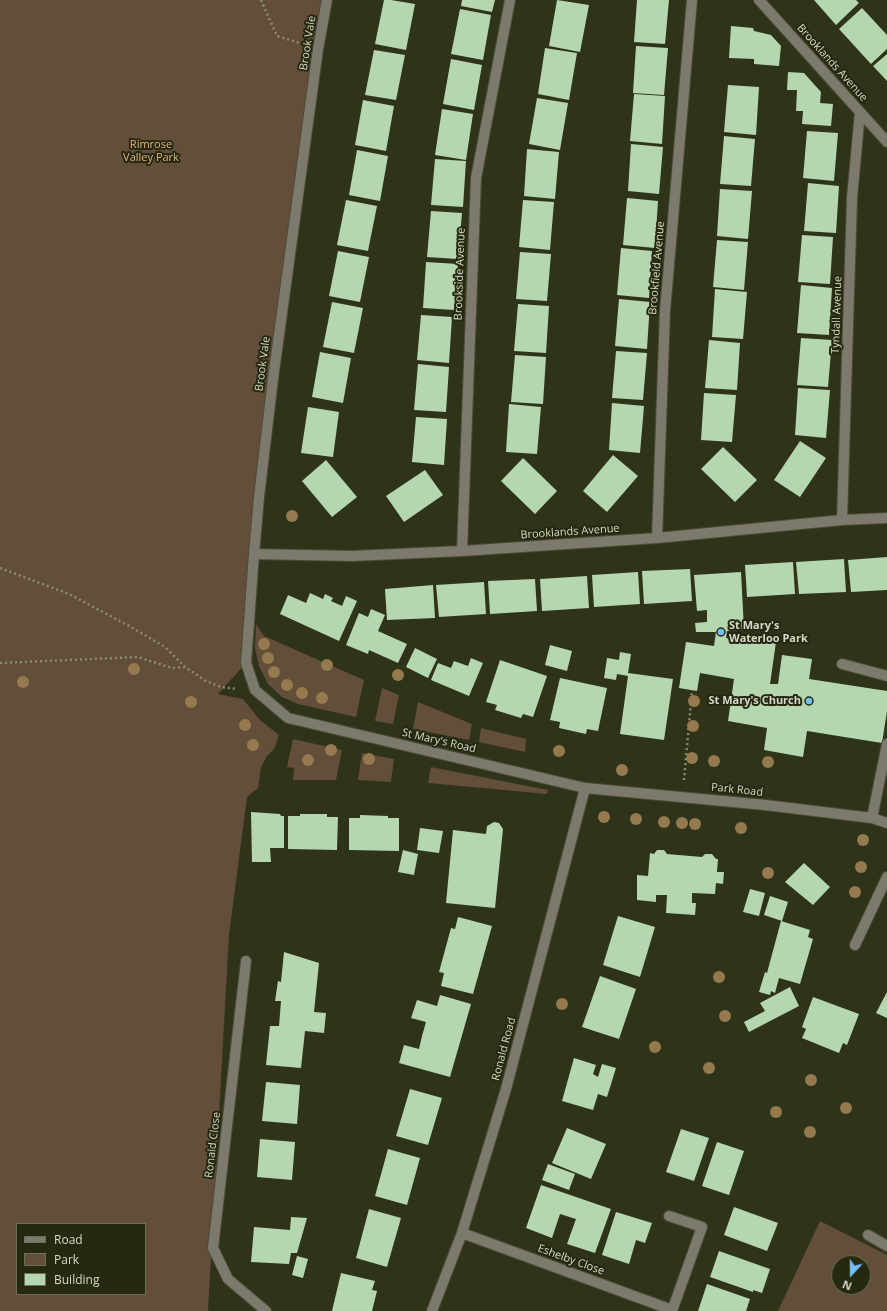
<!DOCTYPE html>
<html>
<head>
<meta charset="utf-8">
<style>
  body { margin:0 }
  #map { position:relative; width:887px; height:1311px; overflow:hidden; background:#2f3319; font-family:"Open Sans",sans-serif }
  canvas { display:block }
  .legend { position:absolute; left:16px; top:1223px; width:130px; height:72px; box-sizing:border-box; background:#25290f; border:1px solid #6c6f59; margin:0; padding:5px 7px; list-style:none; font-size:12px; color:#d6d9c9 }
  .legend li { display:flex; align-items:center; gap:8px; height:20px }
  .legend b { width:20px; border:1px solid #6c6f59 }
  .north { position:absolute; left:831px; top:1255px; width:40px; height:40px; box-sizing:border-box; background:#25290f; border:1px solid #6c6f59; border-radius:50%; rotate:201deg; font-size:11px; font-weight:700; line-height:16px; text-align:center; color:#d6d9c9 }
  .north::after { content:''; display:block; margin:auto; width:14px; height:18px; background:#74c0f6; clip-path:polygon(50% 0,100% 100%,50% 72%,0 100%) }
</style>
</head>
<body>
<div id="map">
<canvas width="887" height="1311"></canvas>
<ul class="legend">
<li><b style="height:5px;background:#7d796c"></b>Road</li>
<li><b style="height:11px;background:#634e39"></b>Park</li>
<li><b style="height:11px;background:#b5d7b0"></b>Building</li>
</ul>
<div class="north">N</div>
</div>
<script>
const g = document.querySelector('canvas').getContext('2d');
g.lineJoin = 'round';
function fill(path, color) {
  g.fillStyle = color;
  g.fill(path, 'evenodd');
}
function strokePath(path, color, width, dash) {
  g.strokeStyle = color;
  g.lineWidth = width;
  g.lineCap = dash ? 'butt' : 'round';
  g.setLineDash(dash || []);
  g.stroke(path);
}
function drawText(font, color, halo, rows, align = 'center') {
  g.font = font + ' "Open Sans",sans-serif';
  g.lineWidth = 4;
  g.setLineDash([]);
  g.textBaseline = 'middle';
  g.strokeStyle = halo;
  g.fillStyle = color;
  for (const [text, x, y, turn = 0] of rows) {
    g.save();
    g.translate(x, y);
    g.rotate((+turn || 0) * Math.PI / 180);
    g.textAlign = isNaN(turn) ? turn : align;
    if (halo) g.strokeText(text, 0, 0);
    g.fillText(text, 0, 0);
    g.restore();
  }
}
fill(new Path2D(`
  M0,0H327L273,379L246,663L218,694L243,699L260,720L279,735L274,749L267,756L261,767L258,788L247,797L229,935L208,1311H0ZM17,1224H145V1294H17Z
  M256,624L264,636L364,680L356,717L298,704L282,697L268,684L259,666L255,648Z
  M382,688L399,695L393,724L375,721Z
  M418,702L472,724L469,740L413,729Z
  M481,728L526,739L525,752L479,742Z
  M293,739L342,750L336,780H293L294,768L287,767Z
  M362,753L394,759L391,782L358,780Z
  M431,767L548,790L547,794L428,783Z
  M820,1221L887,1255V1311H778ZM839,1263H863V1287H839Z`), '#634e39');
fill(new Path2D(`
  M384,0H391L415,4L406,50L375,44Z
  M462,0H495L492,12L461,6Z
  M557,0L589,5L580,52L549,46Z
  M637,0H669L665,44L634,42Z
  M814,0H856L859,3L836,25Z
  M862,8L887,35V49L871,64L839,29Z
  M460,9L491,15L483,60L451,54Z
  M731,26L753,28L754,31L771,35L781,46L779,66L754,64V59L729,58Z
  M636,46L668,48L664,95L633,93Z
  M545,48L577,53L569,100L538,94Z
  M374,50L405,55L396,100L365,95Z
  M887,54V81L873,66Z
  M451,59L482,65L474,110L443,104Z
  M788,72L804,73L821,92L820,103L833,104L831,126L802,124L803,111H796L797,90H787Z
  M728,85L759,87L756,135L724,132Z
  M634,94L665,96L662,144L630,141Z
  M537,98L568,103L560,150L529,144Z
  M363,100L394,106L386,151L355,145Z
  M442,109L473,114L466,160L435,155Z
  M807,131L838,133L834,181L803,178Z
  M724,136L755,139L751,186L720,184Z
  M631,144L663,147L659,194L628,191Z
  M527,149L559,152L555,199L524,196Z
  M357,150L388,156L380,201L349,195Z
  M435,159L466,161L463,207L431,205Z
  M808,183L839,186L836,233L804,231Z
  M720,189L752,191L748,239L717,236Z
  M627,198L658,201L655,248L623,245Z
  M346,200L377,206L368,251L337,245Z
  M523,200L554,202L550,250L519,247Z
  M431,211L462,213L458,259L427,257Z
  M802,235L833,237L830,284L798,282Z
  M717,240L748,242L744,290L713,287Z
  M621,248L652,251L649,298L617,295Z
  M338,251L369,257L360,302L329,296Z
  M520,252L551,254L547,301L516,299Z
  M426,262L458,264L454,310L423,308Z
  M801,285L832,288L829,335L797,333Z
  M715,289L747,292L743,339L712,337Z
  M619,299L650,302L647,349L615,346Z
  M332,302L363,308L354,353L323,347Z
  M518,304L549,306L546,353L514,351Z
  M421,315L452,317L449,363L417,360Z
  M801,338L832,340L828,387L797,385Z
  M709,340L740,343L737,390L705,388Z
  M616,351L647,353L643,400L612,398Z
  M320,352L351,358L343,403L312,397Z
  M515,355L546,357L543,404L511,402Z
  M418,364L449,367L446,412L414,410Z
  M798,388L830,390L826,438L795,435Z
  M704,393L736,395L732,442L701,440Z
  M612,403L644,406L640,453L609,450Z
  M509,404L541,407L537,454L506,452Z
  M308,407L339,412L333,457L301,453Z
  M416,417L447,419L444,465L412,462Z
  M800,441L826,458L800,497L774,480Z
  M723,447L757,480L735,502L701,469Z
  M613,455L638,476L607,512L583,491Z
  M523,458L557,491L535,514L501,481Z
  M326,460L357,497L332,517L302,481Z
  M425,470L443,495L404,522L386,496Z
  M887,557V590L851,592L848,560Z
  M844,559L846,592L799,594L796,562Z
  M793,562L795,594L747,597L745,565Z
  M690,569L692,601L644,604L642,571Z
  M638,572L640,604L594,607L592,575Z
  M741,572L744,629L727,631L726,638L748,643L753,639L776,642L770,684H778L782,655L812,659L809,679L887,691V711L882,743L807,731L803,757L764,750L767,728L728,721L734,679L700,673L697,691L679,688L686,642L714,646L716,632H696L695,623L707,622V610L697,611L694,575Z
  M587,576L589,608L542,611L540,579Z
  M535,579L537,611L490,614L488,581Z
  M484,582L486,614L439,617L436,585Z
  M433,585L435,618L387,620L385,589Z
  M310,593L323,599L325,594L333,598L331,601L342,606L346,596L357,601L339,641L280,614L288,595L306,603Z
  M371,609L385,615L378,631L407,644L398,663L369,650L368,654L346,645L359,613L368,617Z
  M550,645L572,651L567,671L545,665Z
  M415,648L437,659L428,678L406,667Z
  M620,652L631,654L628,673L673,679L664,740L620,734L628,676L617,674L616,680L604,678L607,658L619,660Z
  M471,658L483,663L469,696L431,680L438,663L451,668L454,661L468,666Z
  M500,660L547,676L533,717L523,714L521,718L495,710L497,705L486,702Z
  M560,678L607,688L598,731L587,729L586,734L559,728L560,722L550,720Z
  M251,812L280,814L281,816H284V848H270L271,862H252Z
  M300,814H327V817H338L337,850L288,849V816H300Z
  M360,815L388,816V818H399V851L349,850V818H360Z
  M494,822L499,823L503,829L495,908L446,903L453,830L486,834L487,826Z
  M420,828L443,831L439,853L417,850Z
  M403,850L418,854L414,875L398,872Z
  M657,850H664L667,854L702,857L705,854H712L716,859H718L717,872H724L723,884L716,883L715,894L692,893V903H696L695,915L666,913L667,895H656V902L637,900V875L648,876L650,853L654,854Z
  M804,863L830,887L813,905L785,882Z
  M750,889L765,893L759,916L743,912Z
  M770,896L788,902L782,921L764,915Z
  M618,916L655,927L640,977L603,965Z
  M458,917L492,926L473,994L441,986L444,973L439,972L451,928L455,929Z
  M781,921L810,930L808,937L813,939L800,984L779,978L775,993L771,991L770,995L759,992L765,972L767,973Z
  M284,952L319,963L314,1012L326,1013L324,1033L305,1031L301,1068L266,1065L270,1026H279L281,1001H275L278,981L281,982Z
  M600,976L636,989L619,1039L582,1027Z
  M790,987L799,1006L749,1032L744,1022L765,1011L760,1003Z
  M887,992V1018L876,1013Z
  M440,995L471,1004L450,1077L399,1063L404,1045L419,1049L422,1036L426,1022L411,1018L417,1000L437,1006Z
  M813,997L859,1014L847,1045L843,1043L839,1053L802,1038L806,1029L802,1027Z
  M574,1058L596,1065L593,1074L598,1077L602,1064L616,1068L607,1097L598,1094L593,1110L562,1101Z
  M266,1082L300,1085L297,1124L262,1121Z
  M410,1089L442,1098L428,1145L396,1136Z
  M567,1128L606,1144L591,1179L552,1163Z
  M681,1129L709,1138L694,1181L666,1172Z
  M260,1139L295,1142L292,1180L257,1177Z
  M717,1142L744,1151L729,1195L702,1186Z
  M388,1149L420,1158L407,1205L375,1196Z
  M548,1164L575,1174L569,1190L542,1180Z
  M541,1185L611,1209L595,1253L567,1244L576,1219L560,1214L552,1238L526,1228Z
  M734,1207L778,1223L767,1251L724,1235Z
  M369,1209L401,1218L387,1267L356,1258Z
  M616,1212L652,1223L645,1243L636,1240L629,1264L602,1255Z
  M291,1217L307,1218L297,1253H291L289,1264L251,1262L254,1227L290,1230Z
  M719,1251L770,1269L762,1293L753,1290V1292L710,1277Z
  M297,1256L308,1259L303,1278L292,1275Z
  M341,1273L375,1281L372,1290L377,1291L372,1311H332Z
  M707,1284L750,1299L746,1311H698Z`), '#b5d7b0');
const minor = new Path2D(`
  M327,0L318,49L273,379L259,497L254,554L246,663L255,690L288,718L585,788L765,805L872,818L887,823
  M759,0L887,142
  M842,520L852,198L860,112
  M657,538L665,311L692,0
  M462,551L476,178L510,0
  M254,554L352,556L462,551L657,538L842,520L887,518
  M842,664L887,676
  M872,818L887,744
  M855,945L887,877
  M246,961L213,1248L228,1279L266,1311
  M669,1216L702,1227L672,1311
  M462,1233L672,1310
  M868,1235L887,1246
  M432,1311L462,1233L506,1089L585,788`);
strokePath(minor, '#4a4e35', 12);
strokePath(new Path2D(`
  M261,0L277,36L303,44
  M0,568L69,594L131,627L165,647L185,667L206,681L221,687L237,689
  M0,663L138,657L172,668L185,667
  M684,780L692,690`), '#898c78', 2.5, [2, 3]);
strokePath(minor, '#7d796c', 10);
g.fillStyle = '#95794f';
for (const [x, y] of [
  [292,516],
  [264,644],
  [268,658],
  [327,665],
  [134,669],
  [274,672],
  [398,675],
  [23,682],
  [287,685],
  [302,693],
  [322,698],
  [694,701],
  [191,702],
  [245,725],
  [693,726],
  [253,745],
  [331,750],
  [559,751],
  [692,758],
  [369,759],
  [308,760],
  [714,761],
  [768,762],
  [622,770],
  [604,817],
  [636,819],
  [664,822],
  [682,823],
  [695,824],
  [741,828],
  [863,840],
  [861,867],
  [768,873],
  [855,892],
  [719,977],
  [562,1004],
  [725,1016],
  [655,1047],
  [709,1068],
  [811,1080],
  [846,1108],
  [776,1112],
  [810,1132]
]) {
  g.beginPath();
  g.arc(x, y, 6, 0, 2 * Math.PI);
  g.fill();
}
for (const [x, y, r, color] of [
  [721,632,4,"#74c0f6"],
  [809,701,4,"#74c0f6"]
]) {
  const dot = new Path2D();
  dot.arc(x, y, r, 0, 2 * Math.PI);
  g.fillStyle = color;
  g.fill(dot);
  strokePath(dot, '#25290f', 1.5);
}
drawText('11px', '#d6d9c9', '#25290f', [
  ["Brook Vale",308,43,-81],
  ["Brooklands Avenue",832,63,48],
  ["Brookfield Avenue",657,268,-85],
  ["Brookside Avenue",460,274,-88],
  ["Tyndall Avenue",837,315,-88],
  ["Brook Vale",263,364,-82],
  ["Brooklands Avenue",570,532,-4],
  ["St Mary's Road",439,741,13],
  ["Park Road",737,790,6],
  ["Ronald Road",504,1049,-75],
  ["Ronald Close",213,1145,-83],
  ["Eshelby Close",571,1260,20]
]);
drawText('11px', '#e9b37c', '#25290f', [
  ["Rimrose",151,145],
  ["Valley Park",151,158]
]);
drawText('bold 11px', '#d6d9c9', '#25290f', [
  ["St Mary's",729,626],
  ["Waterloo Park",729,639],
  ["St Mary's Church",801,701,"right"]
], 'left');
</script>
</body>
</html>
